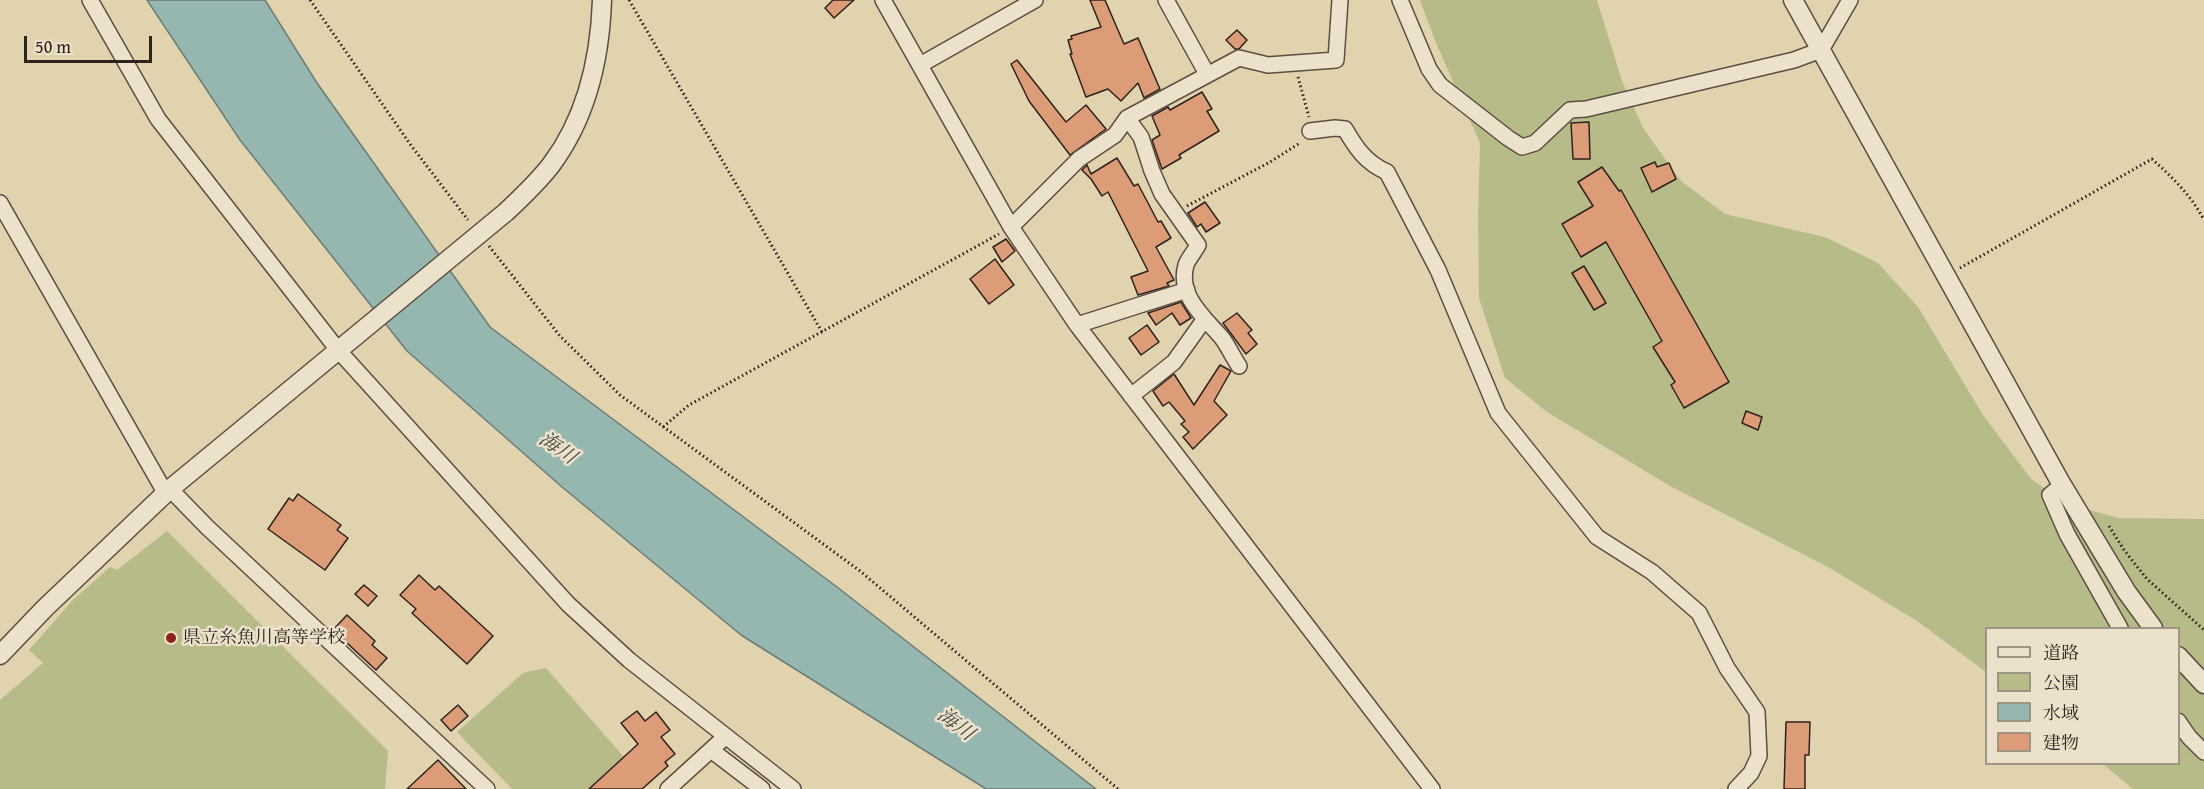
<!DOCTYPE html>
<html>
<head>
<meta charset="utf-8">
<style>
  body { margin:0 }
  #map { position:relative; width:2204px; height:789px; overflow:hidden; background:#e2d3af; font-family:"Gentium Book Plus","Noto Serif JP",serif }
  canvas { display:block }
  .legend { position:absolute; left:1985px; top:627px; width:195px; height:138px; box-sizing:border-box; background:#ece2cb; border:2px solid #a09585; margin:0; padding:8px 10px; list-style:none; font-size:18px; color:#2e221d }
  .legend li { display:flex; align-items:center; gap:12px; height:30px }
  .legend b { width:30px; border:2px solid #a09585 }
  .scale { position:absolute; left:24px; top:36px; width:128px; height:27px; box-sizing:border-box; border:3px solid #2e221d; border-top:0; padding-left:8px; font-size:18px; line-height:21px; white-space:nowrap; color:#2e221d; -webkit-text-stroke:4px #ece2cb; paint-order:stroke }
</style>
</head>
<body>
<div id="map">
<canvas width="2204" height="789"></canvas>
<ul class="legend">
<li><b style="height:8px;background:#ece2cb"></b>道路</li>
<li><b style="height:16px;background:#b7bb88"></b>公園</li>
<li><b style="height:16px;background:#95b7b0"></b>水域</li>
<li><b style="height:16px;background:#dd9c78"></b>建物</li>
</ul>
<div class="scale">50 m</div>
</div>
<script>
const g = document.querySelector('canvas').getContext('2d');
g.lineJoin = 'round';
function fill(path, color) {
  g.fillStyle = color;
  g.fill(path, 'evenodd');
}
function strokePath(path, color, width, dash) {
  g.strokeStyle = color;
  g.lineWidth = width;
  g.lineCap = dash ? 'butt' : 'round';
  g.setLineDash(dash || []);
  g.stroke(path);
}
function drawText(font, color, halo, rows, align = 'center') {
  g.font = font + ' "Gentium Book Plus","Noto Serif JP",serif';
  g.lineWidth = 5;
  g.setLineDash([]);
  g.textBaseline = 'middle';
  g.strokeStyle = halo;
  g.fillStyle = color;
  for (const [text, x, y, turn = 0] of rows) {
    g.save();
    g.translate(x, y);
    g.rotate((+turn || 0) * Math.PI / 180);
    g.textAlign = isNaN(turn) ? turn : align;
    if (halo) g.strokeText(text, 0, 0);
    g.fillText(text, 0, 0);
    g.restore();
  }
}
fill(new Path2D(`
  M1420,0H1597L1622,81L1643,128L1681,181L1725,214L1825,237L1878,263L1918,307L1983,415L2032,480L2069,504L2118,518L2204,519V789H2133L2103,764H2178V628H1986V672L1917,621L1828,567L1670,486L1547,412L1505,378L1479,298L1478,217L1480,143L1436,43Z
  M167,531L388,751L385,789H0V700L43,663L29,650L73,600L110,567L117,570Z
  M546,668L624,757L589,789H512L457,732L523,673Z`), '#b7bb88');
const water = new Path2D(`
  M147,0H265L317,83L490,327L837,587L1096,789H986L741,635L562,487L407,351L240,140Z`);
fill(water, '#95b7b0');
strokePath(water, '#6c7b75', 1.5);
const building = new Path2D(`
  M833,0H854L834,18L825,8Z
  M1090,0H1105L1124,44L1138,38L1160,89L1144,98L1138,83L1121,101L1108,89L1086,97L1070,54H1072L1068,40L1072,39L1071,36L1101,27Z
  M1237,30L1247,40L1239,49H1235L1226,40Z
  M1017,60L1066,122L1086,105L1106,129L1070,155L1029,101L1011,64Z
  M1202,92L1212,109L1207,111L1219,131L1179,155L1181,158L1162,169L1152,140L1160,135L1152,116L1168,107L1170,110Z
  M1589,122L1590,159H1573L1571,123Z
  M1117,158L1134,186L1138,184L1158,222L1161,221L1171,238L1156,247L1174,280L1167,283L1169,286L1138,295L1131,277L1148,271L1108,192L1102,196L1091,179L1082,170L1087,165L1091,174Z
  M1655,162L1657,167L1669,163L1676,179L1652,192L1641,168Z
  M1602,167L1619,191L1621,190L1729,382L1684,408L1671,385L1675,382L1653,347L1662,341L1606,242L1581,257L1562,224L1593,206L1578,182Z
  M1205,202L1220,223L1206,232L1201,224L1197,227L1188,213Z
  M1006,239L1015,251L1002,262L993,247Z
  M995,259L1014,285L989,304L970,279Z
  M1584,266L1606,303L1594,310L1572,273Z
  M1181,302L1191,318L1180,325L1172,313L1156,325L1148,313Z
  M1237,313L1252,330L1248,333L1257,344L1246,354L1223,323Z
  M1147,325L1159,342L1141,355L1129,338Z
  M1220,365L1231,371L1214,401L1227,415L1193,449L1183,437L1189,432L1181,424L1185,421L1169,402L1163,406L1153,391L1174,374L1194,405Z
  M1746,411L1762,417L1758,430L1742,423Z
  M298,494L341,525L337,530L348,538L325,570L268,529L289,498L293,501Z
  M419,575L435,590L439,586L493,636L467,664L412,613L416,609L400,595Z
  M364,585L377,596L368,606L355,594Z
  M347,615L375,641L372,645L387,658L376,670L333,630Z
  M458,705L468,716L451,731L441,720Z
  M637,711L645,721L656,712L670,730L661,737L675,754L665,762L668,766L642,789H589L638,744L621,723Z
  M1786,722H1810L1809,755H1805V789H1784Z
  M438,760L466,789H407Z`);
fill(building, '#dd9c78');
strokePath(building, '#2e221d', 1.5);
const minor = new Path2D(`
  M90,0L158,119L338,350L568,604L629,660L793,789
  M883,0L1011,227L1077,325L1432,789
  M1166,0L1207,74
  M1400,0L1429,69L1440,85L1508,138L1522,147L1535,143L1570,110L1586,109L1794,60L1821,50L1850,0
  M920,65L1035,0
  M1127,118L1141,137L1152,171L1162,194L1198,245C1195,251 1188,259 1186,265C1177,296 1205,318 1222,338C1228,346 1233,357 1239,366
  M1310,131L1335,128L1345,129C1356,148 1366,163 1387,172L1438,270L1498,413L1597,537L1652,572L1699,613L1727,668L1757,712L1759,756L1751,773L1736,789
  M0,203L166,494
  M1011,227L1079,159L1115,135L1127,118L1239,58L1268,65L1336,60L1340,0
  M1077,325L1187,290
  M1131,396L1174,362L1204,320
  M2062,485L2050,495L2067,534L2120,628
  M170,489L207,527L487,789
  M2178,721L2189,737L2204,752
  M711,750L762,789
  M668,789L725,737`);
const tertiary = new Path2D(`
  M1793,0L2062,485L2126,591L2153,628
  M0,655L45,608L170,489L506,212C522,197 538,182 551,165C587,117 600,59 602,0
  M2178,656L2204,684`);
strokePath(minor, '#5b4e42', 18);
strokePath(tertiary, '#5b4e42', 21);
strokePath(new Path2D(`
  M310,0L410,144L468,220
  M629,0L822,332
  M1298,77L1309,117
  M1187,206L1270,162L1300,143
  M489,246L560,336L620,395L860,571L1118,789
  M1960,268L2152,159C2172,177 2191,195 2204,220
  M663,427L689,405L999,234
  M2109,526L2124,550L2147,579L2204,630`), '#2e221d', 3, [1.5, 3]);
strokePath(minor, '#ece2cb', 15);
strokePath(tertiary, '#ece2cb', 18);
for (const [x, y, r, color] of [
  [171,638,6,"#8f2418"]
]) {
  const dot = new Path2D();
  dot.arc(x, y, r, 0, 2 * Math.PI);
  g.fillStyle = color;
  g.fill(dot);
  strokePath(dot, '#ece2cb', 2);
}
drawText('18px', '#2e221d', '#ece2cb', [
  ["県立糸魚川高等学校",183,638]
], 'left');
drawText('italic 20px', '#484742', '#ece2cb', [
  ["海川",557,449,35],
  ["海川",955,725,37]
]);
</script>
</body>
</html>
